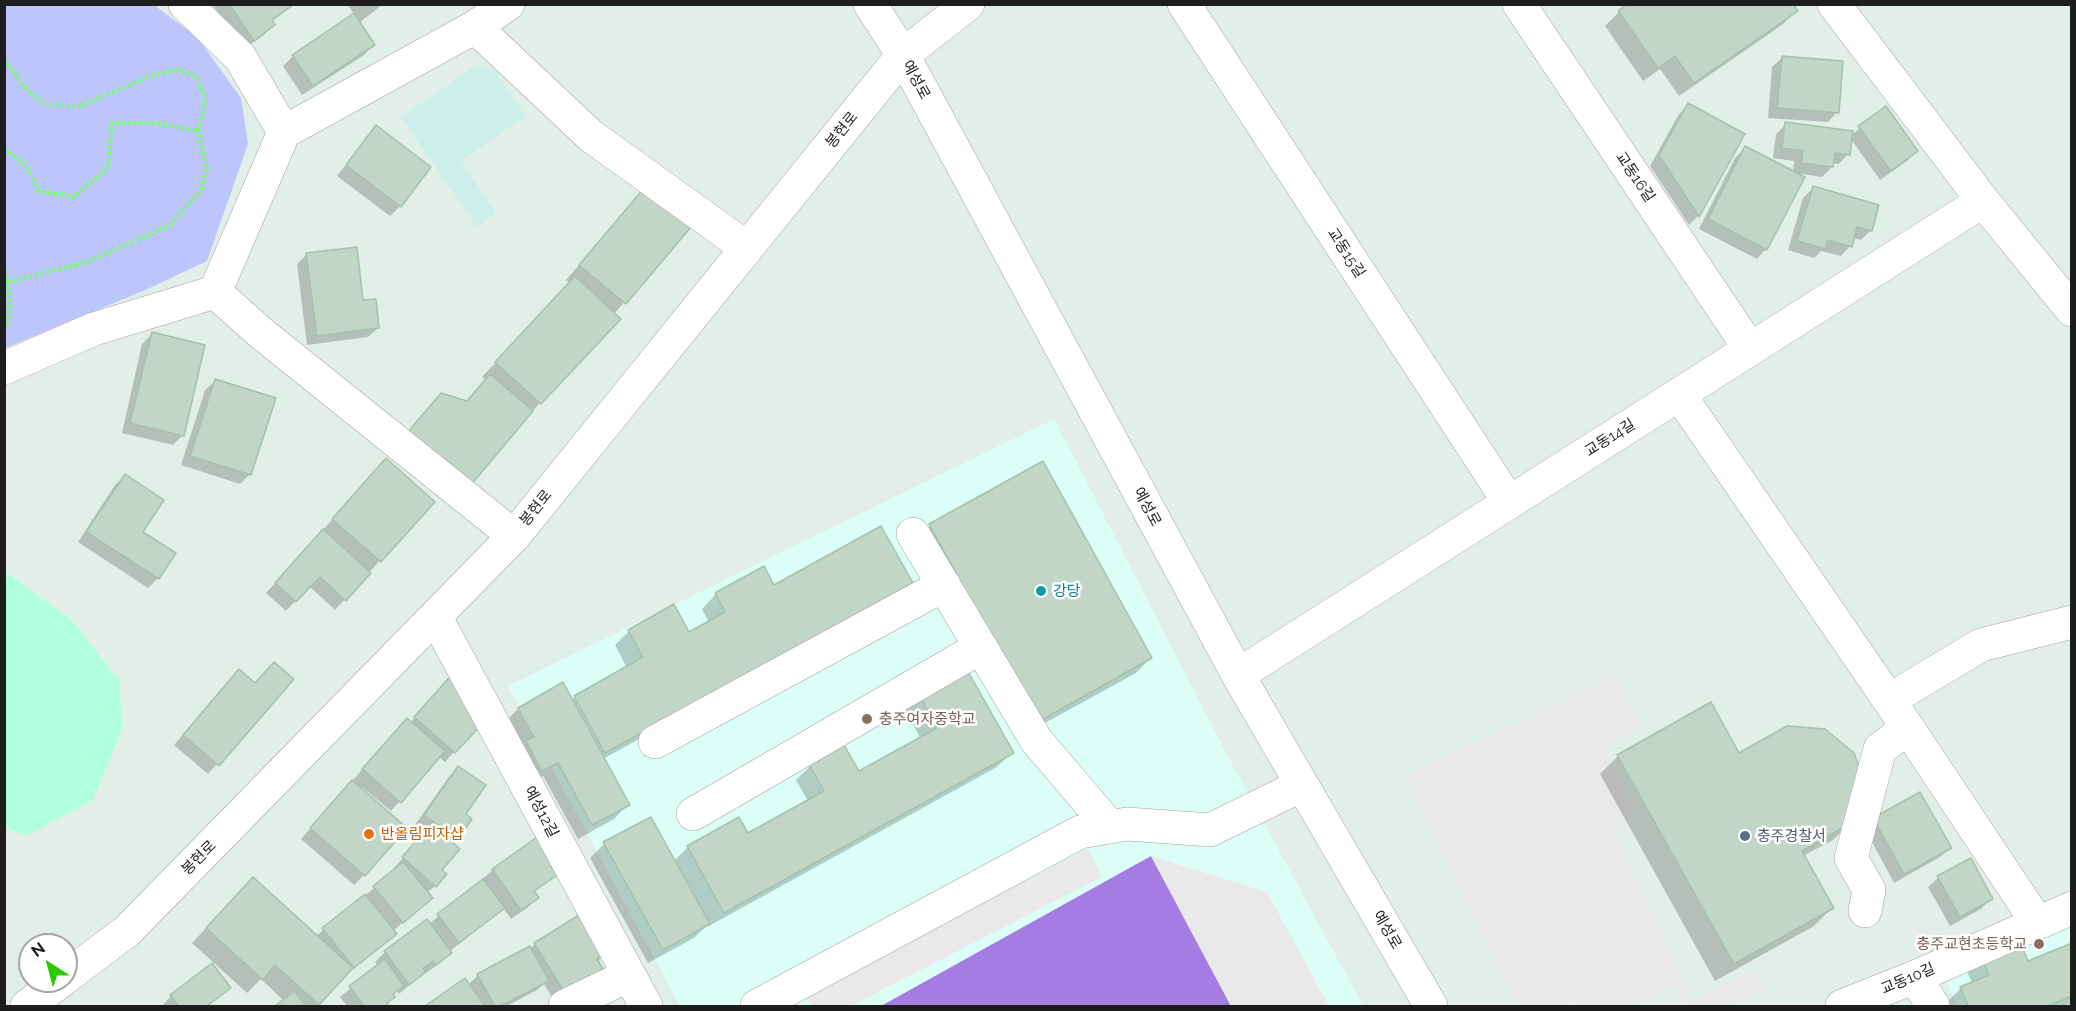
<!DOCTYPE html>
<html>
<head>
<meta charset="utf-8">
<style>
  body { margin:0 }
  #map { position:relative; width:2076px; height:1011px; overflow:hidden; background:#e2efe8; font-family:Raleway,sans-serif }
  canvas { display:block }
  .frame { position:absolute; inset:0; border:6px solid #1d1d1d; pointer-events:none }
  .north { position:absolute; left:18px; top:933px; width:60px; height:60px; box-sizing:border-box; background:#fff; border:2px solid #a5a5a5; border-radius:50%; rotate:324deg; font-size:16px; font-weight:700; line-height:24px; text-align:center; color:#1d1d1d }
  .north::after { content:''; display:block; margin:auto; width:21px; height:27px; background:#2bca00; clip-path:polygon(50% 0,100% 100%,50% 72%,0 100%) }
</style>
</head>
<body>
<div id="map">
<canvas width="2076" height="1011"></canvas>
<div class="frame"></div>
<div class="north">N</div>
</div>
<script>
const g = document.querySelector('canvas').getContext('2d');
g.lineJoin = 'round';
function fill(path, color) {
  g.fillStyle = color;
  g.fill(path, 'evenodd');
}
function strokePath(path, color, width, dash) {
  g.strokeStyle = color;
  g.lineWidth = width;
  g.lineCap = dash ? 'butt' : 'round';
  g.setLineDash(dash || []);
  g.stroke(path);
}
function drawText(font, color, halo, rows, align = 'center') {
  g.font = font + ' Raleway,"Noto Sans KR",sans-serif';
  g.lineWidth = 5;
  g.setLineDash([]);
  g.textBaseline = 'middle';
  g.strokeStyle = halo;
  g.fillStyle = color;
  for (const [text, x, y, turn = 0] of rows) {
    g.save();
    g.translate(x, y);
    g.rotate((+turn || 0) * Math.PI / 180);
    g.textAlign = isNaN(turn) ? turn : align;
    if (halo) g.strokeText(text, 0, 0);
    g.fillText(text, 0, 0);
    g.restore();
  }
}
fill(new Path2D(`
  M1054,419L1226,753L1363,1006H680L508,686Z
  M2071,917V1006H1957L1942,970Z`), '#dbfff7');
fill(new Path2D(`
  M475,66L494,69L526,116L461,161L496,213L477,227L401,117Z`), '#ccefea');
fill(new Path2D(`
  M8,574L71,619L119,681L123,727L93,800L26,836L5,827L4,585Z`), '#b0ffde');
fill(new Path2D(`
  M4,5H154L197,37L241,98L248,144L207,261L143,291L5,348Z`), '#bcc5fc');
fill(new Path2D(`
  M1151,856L1231,1006H881Z`), '#a57ce2');
fill(new Path2D(`
  M1615,676L1640,727L1601,746L1635,817L1611,828L1694,1001L1757,971L1766,988L1727,1006H1685L1674,986L1631,1006H1576L1574,1001L1563,1006H1517L1406,777Z
  M1088,849L1102,877L851,1006H811L805,996Z
  M1151,856L1267,892L1329,1006H1231Z`), '#e9e9e9');
fill(new Path2D(`
  M212,4H295L271,22L273,25L264,35L244,49Z
  M347,4H383L359,23L373,45L364,55L302,95L283,66L293,56L355,15Z
  M1796,11L1782,25L1679,96L1660,69L1643,81L1605,26L1619,12Z
  M1782,58L1837,112L1828,122L1768,118L1772,67Z
  M1689,104L1743,134L1698,216L1689,225L1650,166L1679,114Z
  M1885,108L1916,151L1907,161L1880,180L1851,139L1848,154L1839,164L1832,163V167L1822,177L1796,173L1766,249L1757,259L1699,229L1735,158L1745,148L1793,172L1794,161L1773,158L1776,134L1786,124L1854,133Z
  M376,127L400,206L390,216L337,176L367,137Z
  M1813,188L1871,230L1861,240L1853,238L1850,246L1841,256L1821,251L1814,258L1788,250L1803,198Z
  M645,189L690,226L614,314L619,319L540,403L526,418L394,448L442,395L466,402L486,380L482,377L570,283L566,280Z
  M307,254L362,302L378,328L368,337L307,345L297,264Z
  M152,334L183,435L173,445L122,433L142,344Z
  M215,381L274,399L249,475L240,484L181,465L205,390Z
  M1043,463L1150,658L1136,673L1023,735L915,540L930,526Z
  M377,470L433,502L335,610L309,586L286,611L266,593Z
  M125,476L141,533L158,578L148,588L78,542L115,485Z
  M911,583L896,597L603,759L628,804L614,819L578,839L543,776L528,785L504,723L518,709L562,684L571,700L627,668L615,645L629,631L689,634L709,623L702,609L716,594L774,587Z
  M292,680L208,774L174,745L230,681L254,684Z
  M446,682L454,752L445,762L439,757L391,811L363,788L361,790L364,875L354,885L301,839L397,730L410,723Z
  M916,688L1012,752L997,767L709,926L708,924L694,938L648,963L590,858L604,844L674,861L688,847L739,819L747,835L808,801L796,780L810,766L858,773L921,739L901,703Z
  M1739,755L1852,821L1833,840L1803,856L1832,908L1814,926L1715,981L1600,774L1618,756Z
  M458,768L463,814L457,838L452,844L435,886L427,893L431,898L393,931L385,943L345,975L316,1006H278L284,1001L261,979L247,993L192,943L239,893L316,936L396,870L394,868L425,832L415,825L448,778Z
  M1874,819L1950,847L1940,857L1894,883L1865,829Z
  M540,837L563,869L533,893L537,898L527,908L511,919L503,908L449,952L441,962L426,973L425,972L399,994L397,991L386,1004L388,1006H347L340,997L378,966L375,962L385,952L426,921L429,924L493,870Z
  M1938,878L1991,899L1981,909L1950,926L1928,887Z
  M535,944L607,952L555,1002L544,984L537,990L507,1006H428L465,980L468,985L478,975L530,949Z
  M2072,945V1003L2064,1006H1948L1946,1003L1961,988L1972,983L1967,971L1982,957L2028,963Z
  M229,988L208,1006H162L171,996Z`), '#0003');
const building = new Path2D(`
  M229,4H294L272,20L275,25L254,41Z
  M1627,4H1793L1798,11L1694,83L1675,56L1658,68L1618,11Z
  M354,13L375,45L313,86L292,55Z
  M1782,56L1843,61L1839,113L1777,108Z
  M1688,103L1745,134L1699,217L1659,155Z
  M1886,106L1918,151L1891,171L1858,126Z
  M1785,122L1853,131L1850,155L1835,153L1833,167L1801,163L1803,151L1782,148Z
  M376,125L431,167L401,207L346,165Z
  M1745,146L1805,177L1767,250L1708,219Z
  M1813,186L1879,205L1872,231L1857,227L1852,247L1828,240L1825,249L1797,241Z
  M645,187L692,226L626,304L579,265Z
  M357,247L363,300L376,299L379,328L317,336L306,253Z
  M575,276L621,319L541,404L495,362Z
  M152,332L205,345L184,436L130,423Z
  M490,374L533,411L470,486L407,433L441,393L467,401Z
  M215,379L276,398L251,475L190,456Z
  M386,458L435,502L381,562L332,519Z
  M1043,461L1152,658L1038,722L929,524Z
  M125,474L164,500L143,532L176,553L159,579L86,532Z
  M881,526L913,583L605,753L574,696L643,657L628,630L674,604L689,632L725,612L715,593L764,566L774,585Z
  M323,529L371,573L346,601L320,577L296,602L275,583Z
  M962,661L1014,753L724,913L687,846L739,817L748,833L824,791L809,764L844,745L859,771L937,728L915,687Z
  M274,662L294,679L219,766L183,735L239,669L255,683Z
  M456,670L485,721L455,753L414,717Z
  M563,682L630,805L592,825L558,763L542,771L526,741L534,737L518,708Z
  M1711,702L1739,753L1787,726L1825,729L1854,753L1866,785L1853,822L1802,851L1834,908L1734,964L1617,755Z
  M407,718L445,751L401,803L362,769Z
  M458,766L486,785L466,814L472,819L458,839L424,815Z
  M352,780L407,828L365,876L310,828Z
  M1920,792L1952,848L1904,874L1873,818Z
  M651,817L710,924L663,950L603,842Z
  M431,824L460,849L442,870L447,874L436,887L402,857Z
  M540,835L565,870L534,891L539,898L521,910L492,869Z
  M1971,858L1993,899L1960,917L1937,876Z
  M403,862L433,898L403,923L373,886Z
  M253,877L353,968L319,1005L275,965L263,980L206,928Z
  M483,879L505,908L459,943L437,914Z
  M365,894L397,934L354,968L322,928Z
  M584,912L609,952L597,959L603,969L565,993L534,943Z
  M427,919L452,953L436,965L433,961L423,968L426,972L409,985L384,951Z
  M2019,940L2028,961L2072,943V996L2048,1006H1968L1960,987L1989,975L1981,956Z
  M530,946L549,981L501,1006H495L477,974Z
  M385,959L404,986L393,994L395,997L387,1003L390,1006H364L349,986Z
  M212,963L231,988L207,1006H179L170,995Z
  M465,978L485,1006H425Z
  M294,991L306,1006H275Z`);
fill(building, '#c2d6c7');
strokePath(building, '#a4c1ab', 1.5);
const minor = new Path2D(`
  M185,4L240,57L284,132
  M870,4L903,55L1238,675L1431,1006
  M1184,4L1509,502
  M1519,4L1750,349
  M1834,4L1983,201L2072,310
  M475,27L591,136L747,248
  M215,292L284,132L475,27L508,4
  M4,368L94,329L215,292L261,333L514,536
  M1679,394L1908,728L2037,922
  M913,534L1036,740L1110,827
  M436,618L646,1006
  M1238,675L1983,201
  M1889,700L1981,645L2072,622
  M655,742L944,585
  M693,814L981,647
  M1865,911L1869,890L1851,858L1880,749L1908,728
  M66,977L127,931L514,536L903,55L968,4
  M1915,977L1933,1006
  M27,1006L61,981
  M565,1006L629,975
  M757,1006L1080,832L1127,824L1210,830L1302,785
  M1842,1006L1915,977L2072,908`);
strokePath(minor, '#a1a1a1', 34);
strokePath(new Path2D(`
  M4,58L23,85L43,103L77,107L146,78L176,70L196,76L206,99L198,131L207,169L200,191L170,225L88,262L4,283
  M4,148L26,165L39,191L74,197L108,168L112,123H155L198,131
  M4,269C10,286 12,311 6,328`), '#74ff63', 4, [3, 3]);
strokePath(minor, '#fff', 33);
for (const [x, y, r, color] of [
  [1041,591,6,"#0f9aa8"],
  [867,719,6,"#8d6e63"],
  [369,834,6,"#e8710a"],
  [1745,836,6,"#5c6f8a"],
  [2039,944,6,"#8d6e63"]
]) {
  const dot = new Path2D();
  dot.arc(x, y, r, 0, 2 * Math.PI);
  g.fillStyle = color;
  g.fill(dot);
  strokePath(dot, '#fff', 2);
}
drawText('15px', '#1d1d1d', '#fff', [
  ["예성로",916,80,62],
  ["봉현로",842,130,-51],
  ["교동16길",1635,177,56],
  ["교동15길",1346,253,57],
  ["교동14길",1610,438,-32],
  ["예성로",1147,507,62],
  ["봉현로",536,508,-51],
  ["예성12길",541,812,62],
  ["봉현로",199,858,-45],
  ["예성로",1387,930,60],
  ["교동10길",1908,979,-23]
]);
drawText('15px', '#0d838f', '#fff', [
  ["강당",1053,591]
], 'left');
drawText('15px', '#785e54', '#fff', [
  ["충주여자중학교",879,719],
  ["충주교현초등학교",2027,944,"right"]
], 'left');
drawText('15px', '#c56008', '#fff', [
  ["반올림피자샵",381,834]
], 'left');
drawText('15px', '#4e5e75', '#fff', [
  ["충주경찰서",1757,836]
], 'left');
</script>
</body>
</html>
